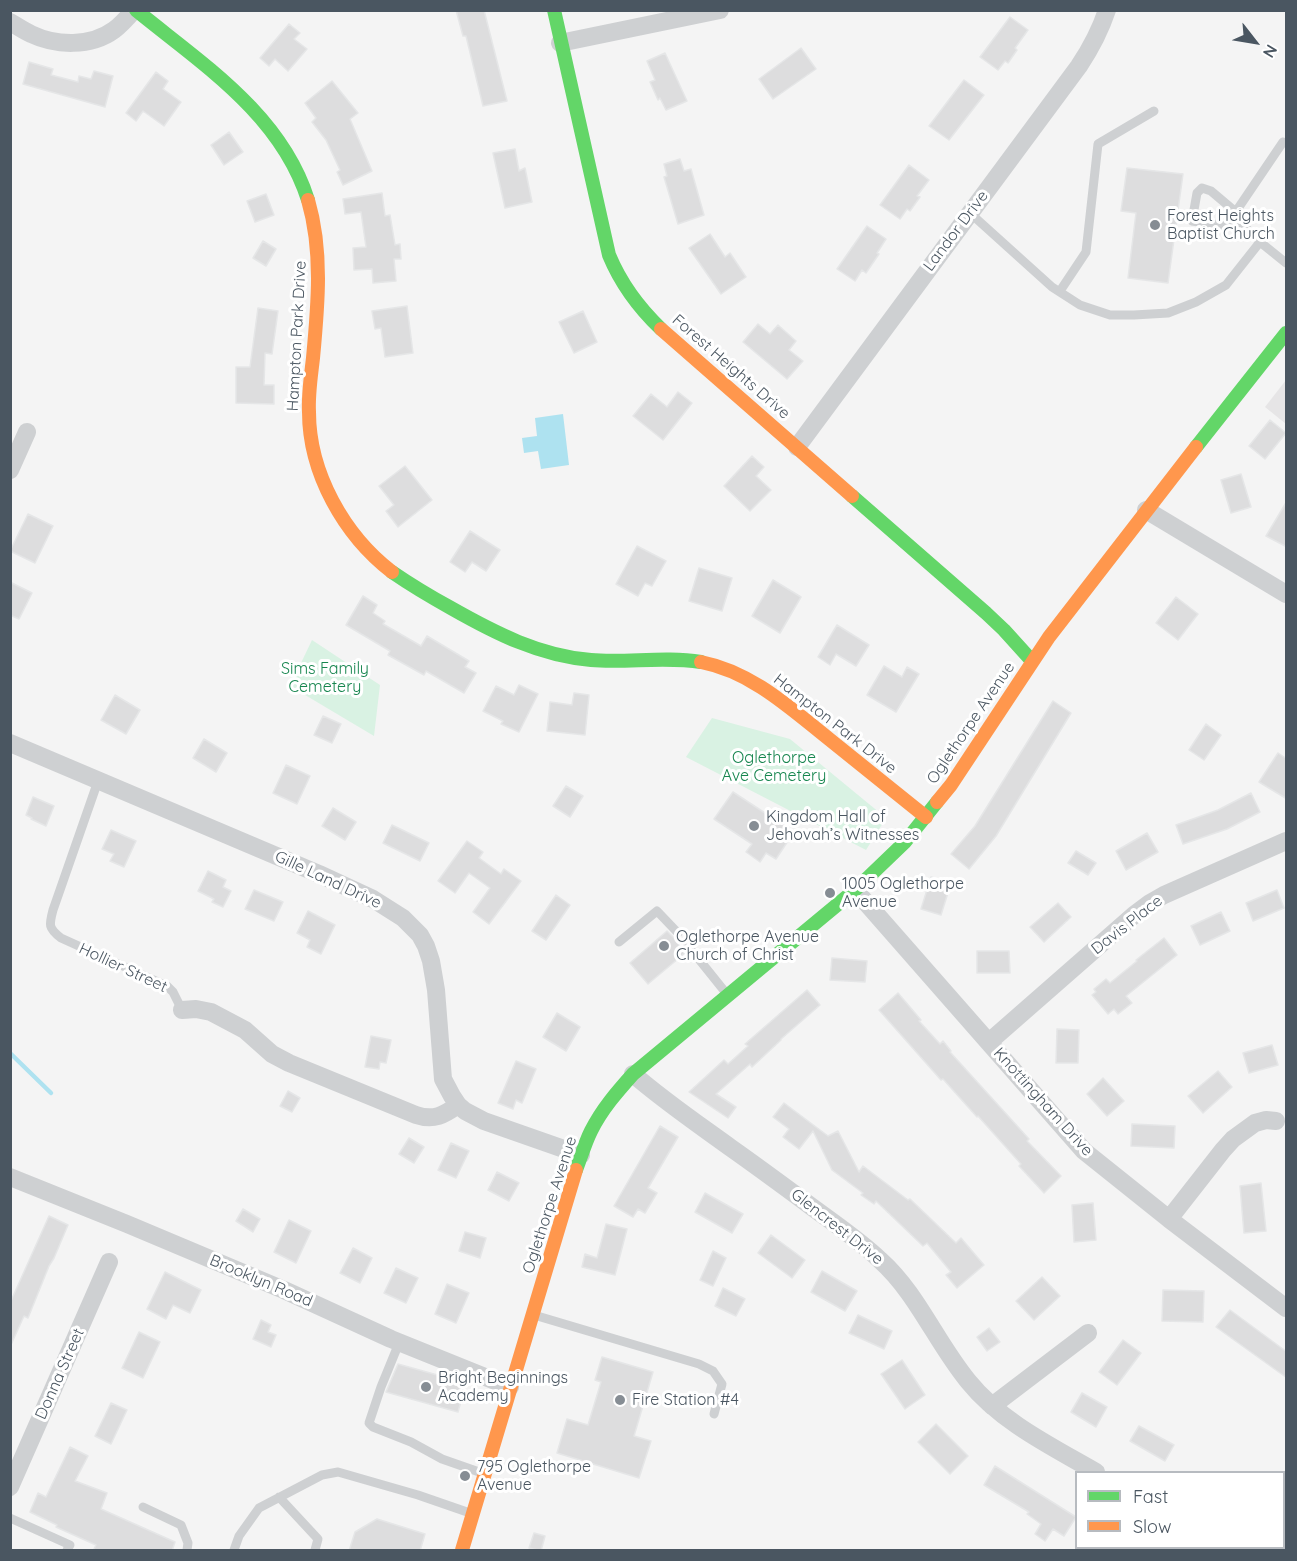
<!DOCTYPE html>
<html>
<head>
<meta charset="utf-8">
<style>
  body { margin:0 }
  #map { position:relative; width:1297px; height:1561px; overflow:hidden; background:#f4f4f4; font-family:Quicksand,sans-serif }
  canvas { display:block }
  .frame { position:absolute; inset:0; border:12px solid #4a5661; pointer-events:none }
  .legend { position:absolute; left:1075px; top:1471px; width:210px; height:78px; box-sizing:border-box; background:#fff; border:2px solid #b7bbc0; margin:0; padding:8px 10px; list-style:none; font-size:18px; color:#4a5661 }
  .legend li { display:flex; align-items:center; gap:12px; height:30px }
  .legend b { width:30px; border:2px solid #b7bbc0 }
  .north { position:absolute; left:1225px; top:12px; width:60px; height:60px; -webkit-text-stroke:4px #fff; paint-order:stroke; rotate:121deg; font-size:16px; font-weight:700; line-height:24px; text-align:center; color:#4a5661 }
  .north::after { content:''; display:block; margin:auto; width:21px; height:27px; background:#4a5661; clip-path:polygon(50% 0,100% 100%,50% 72%,0 100%) }
</style>
</head>
<body>
<div id="map">
<canvas width="1297" height="1561"></canvas>
<div class="frame"></div>
<ul class="legend">
<li><b style="height:8px;background:#63d668"></b>Fast</li>
<li><b style="height:8px;background:#ff974d"></b>Slow</li>
</ul>
<div class="north">N</div>
</div>
<script>
const g = document.querySelector('canvas').getContext('2d');
g.lineJoin = 'round';
function fill(path, color) {
  g.fillStyle = color;
  g.fill(path, 'evenodd');
}
function strokePath(path, color, width, dash) {
  g.strokeStyle = color;
  g.lineWidth = width;
  g.lineCap = dash ? 'butt' : 'round';
  g.setLineDash(dash || []);
  g.stroke(path);
}
function drawText(font, color, halo, rows, align = 'center') {
  g.font = font + ' Quicksand,sans-serif';
  g.lineWidth = 6;
  g.setLineDash([]);
  g.textBaseline = 'middle';
  g.strokeStyle = halo;
  g.fillStyle = color;
  for (const [text, x, y, turn = 0] of rows) {
    g.save();
    g.translate(x, y);
    g.rotate((+turn || 0) * Math.PI / 180);
    g.textAlign = isNaN(turn) ? turn : align;
    if (halo) g.strokeText(text, 0, 0);
    g.fillText(text, 0, 0);
    g.restore();
  }
}
fill(new Path2D(`
  M1286,380V424L1265,407Z`), '#e6e5e6');
fill(new Path2D(`
  M312,640L380,685L374,736L290,686Z
  M712,718L790,739L886,818L866,850L686,757Z`), '#d9f2e3');
fill(new Path2D(`
  M563,414L569,465L541,469L538,451L524,453L522,438L537,436L535,418Z`), '#aee2f0');
strokePath(new Path2D(`
  M10,1053L51,1093`), '#aee2f0', 4.5);
const building = new Path2D(`
  M456,10H484L507,101L483,106L466,36H463Z
  M1010,17L1028,30L1015,48L1017,50L1008,63L1005,61L998,70L980,57Z
  M289,24L300,33L294,39L307,49L288,71L275,59L269,66L260,58Z
  M801,48L816,69L773,99L759,79Z
  M665,53L687,101L666,110L660,98L658,100L650,82L655,80L647,61Z
  M29,62L53,69L51,75L78,82L79,76L91,79L94,71L113,76L105,107L23,84Z
  M156,72L168,81L163,89L181,102L164,126L143,111L136,121L126,113Z
  M964,80L984,95L949,140L929,126Z
  M332,81L358,113L350,119L372,171L343,185L337,172L340,170L326,140L312,122L316,118L305,103Z
  M229,132L243,152L224,165L211,145Z
  M515,149L519,171L525,168L532,202L505,208L493,153Z
  M680,159L684,171L691,169L704,215L678,224L664,177L667,176L664,164Z
  M909,165L929,180L917,196L920,197L910,211L907,209L900,219L880,205Z
  M1127,168L1183,174L1168,283L1128,278L1136,213L1121,211Z
  M382,193L385,216L390,215L395,245L400,244L401,259H394L396,281L373,283L372,269L354,270L353,248L366,247L361,212L345,214L343,199Z
  M266,194L274,215L255,222L247,201Z
  M867,226L886,239L877,253L879,254L866,273L862,270L855,281L837,269Z
  M710,234L725,257L730,253L746,277L721,294L689,248Z
  M263,241L276,249L266,266L253,258Z
  M407,306L413,353L385,357L381,328L375,329L372,311Z
  M258,308L278,311L272,354L265,353L264,385H274V404L236,403V367H250Z
  M583,311L597,342L574,353L559,322Z
  M758,324L770,334L778,325L796,341L789,350L803,361L787,379L743,342Z
  M678,392L692,403L663,440L633,416L651,394L667,407Z
  M1270,420L1286,433L1265,459L1249,446Z
  M752,456L764,467L756,476L771,490L750,511L724,486Z
  M405,466L432,500L398,527L386,511L394,505L379,486Z
  M1241,474L1251,507L1231,513L1221,480Z
  M1287,501V547L1266,536Z
  M28,514L53,526L35,563L10,551Z
  M470,531L500,550L486,571L472,562L465,572L450,562Z
  M637,546L666,561L652,586L645,583L638,596L616,584Z
  M699,568L732,578L722,611L689,601Z
  M773,580L801,597L780,633L752,616Z
  M10,582L32,593L19,619L10,615Z
  M363,596L377,605L373,613L385,621L383,624L421,646L427,636L469,661L465,667L476,673L464,693L426,671L424,675L388,655L390,651L346,625Z
  M1176,597L1198,614L1178,640L1156,623Z
  M837,625L869,645L856,666L836,654L830,665L818,657Z
  M884,666L902,677L907,667L919,674L896,712L867,695Z
  M519,685L538,694L519,732L501,724L503,721L483,711L496,686L514,695Z
  M574,693L589,695L585,735L547,731L550,702L572,705Z
  M115,695L140,710L126,734L101,720Z
  M1053,701L1071,713L996,836L969,869L951,854L975,826Z
  M323,716L341,724L332,743L314,735Z
  M1206,724L1221,735L1204,760L1189,750Z
  M204,739L227,753L216,772L193,758Z
  M1278,753L1287,759V799L1259,782Z
  M286,765L310,776L297,804L273,793Z
  M566,786L583,796L570,817L553,806Z
  M733,792L794,832L776,859L766,853L760,862L746,852L752,844L714,819Z
  M1251,793L1260,812L1227,829L1183,844L1176,825L1218,810Z
  M33,797L54,806L46,826L31,819L32,818L26,815Z
  M333,808L356,822L345,840L322,826Z
  M392,825L429,843L420,861L383,843Z
  M111,830L136,841L124,867L110,861L114,854L102,849Z
  M1147,833L1158,852L1126,870L1116,851Z
  M467,841L483,852L479,858L501,874L504,869L521,881L489,924L473,912L490,888L469,873L455,893L438,881Z
  M1076,851L1096,863L1088,875L1068,863Z
  M208,871L226,880L223,887L231,891L223,907L212,902L214,899L198,891Z
  M931,877L951,883L941,915L921,909Z
  M254,890L283,902L274,921L245,909Z
  M1277,890L1284,908L1253,921L1246,903Z
  M556,895L570,905L546,940L532,931Z
  M1058,903L1071,917L1044,942L1030,927Z
  M308,911L335,925L321,954L307,947L310,940L297,933Z
  M1221,912L1230,931L1200,945L1191,926Z
  M667,931L674,938L679,940V946L685,953L648,984L630,963Z
  M1164,938L1177,955L1126,996L1132,1003L1118,1014L1114,1009L1108,1014L1092,995L1096,992L1094,989L1106,979L1110,983L1137,961L1136,960Z
  M977,951H1009L1010,973H977Z
  M832,958L867,961L865,982L830,980Z
  M807,990L820,1005L781,1039V1040L752,1067L750,1064L716,1094L736,1107L728,1118L689,1092L724,1060L728,1064L748,1046L745,1044Z
  M898,993L921,1020L919,1021L940,1044L943,1041L951,1051L950,1052L1029,1139L1027,1141L1061,1176L1044,1193L1019,1166L1021,1164L978,1116L977,1117L943,1079L941,1080L879,1010Z
  M557,1013L580,1027L566,1051L543,1037Z
  M1057,1029L1079,1030L1078,1063H1056Z
  M371,1036L391,1040L386,1063L380,1062L379,1069L365,1067Z
  M1272,1045L1278,1065L1249,1073L1243,1053Z
  M516,1061L536,1069L522,1103L516,1100L513,1109L498,1103Z
  M1218,1071L1232,1087L1203,1113L1188,1096Z
  M1103,1078L1124,1101L1107,1116L1087,1094Z
  M288,1091L300,1098L292,1112L280,1106Z
  M784,1103L828,1136L838,1131L859,1172L863,1166L908,1200L910,1199L956,1243L961,1238L984,1265L957,1288L946,1275L951,1272L927,1243L923,1246L876,1201L874,1204L861,1195L863,1193L832,1170L813,1131L799,1149L783,1137L789,1129L773,1117Z
  M1132,1124L1175,1126L1174,1148L1131,1146Z
  M660,1126L678,1137L648,1188L657,1193L645,1213L638,1209L633,1217L614,1206Z
  M409,1138L424,1147L414,1163L399,1154Z
  M451,1143L469,1151L456,1178L438,1170Z
  M497,1172L519,1183L509,1201L488,1190Z
  M1261,1183L1266,1231L1244,1233L1240,1186Z
  M705,1193L743,1214L732,1233L695,1212Z
  M1093,1203L1096,1240L1074,1242L1072,1205Z
  M243,1209L260,1219L253,1232L236,1221Z
  M49,1216L68,1225L54,1258L49,1266L28,1318L24,1316L10,1347V1303Z
  M289,1220L311,1231L296,1263L274,1252Z
  M606,1224L627,1229L615,1275L582,1267L585,1254L597,1258Z
  M465,1232L486,1238L480,1258L459,1251Z
  M771,1235L805,1260L792,1278L758,1253Z
  M353,1248L372,1258L360,1283L340,1273Z
  M713,1251L726,1258L713,1286L700,1280Z
  M396,1268L418,1278L406,1303L384,1293Z
  M822,1271L857,1291L845,1311L811,1292Z
  M165,1272L201,1290L190,1313L173,1305L166,1319L147,1309Z
  M1042,1277L1060,1296L1034,1320L1016,1301Z
  M447,1284L469,1293L456,1323L435,1314Z
  M723,1288L745,1299L736,1316L715,1306Z
  M1163,1290L1204,1291L1203,1322L1162,1321Z
  M1230,1310L1287,1352V1378L1216,1327Z
  M858,1315L892,1331L884,1349L849,1333Z
  M261,1320L271,1325L268,1332L276,1335L271,1347L253,1339Z
  M989,1328L1000,1342L987,1351L977,1337Z
  M139,1332L160,1342L143,1378L122,1368Z
  M1123,1340L1141,1353L1117,1385L1099,1372Z
  M602,1357L653,1372L634,1436L651,1441L639,1478L557,1453L567,1419L588,1425L601,1382L595,1380Z
  M902,1360L925,1395L905,1409L881,1374Z
  M398,1364L466,1383L458,1412L386,1392Z
  M1082,1393L1107,1407L1096,1427L1071,1412Z
  M111,1403L127,1410L111,1444L95,1436Z
  M936,1424L968,1456L950,1474L918,1442Z
  M1139,1426L1174,1445L1165,1461L1130,1441Z
  M70,1447L88,1456L75,1481L107,1493L101,1509L175,1542L172,1551H93L96,1545L56,1527L57,1525L30,1512L38,1493L46,1497Z
  M995,1466L1076,1517L1064,1536L1053,1529L1045,1541L1035,1534L1041,1524L1027,1514L1029,1512L984,1485Z
  M377,1519L425,1534L420,1551H349L355,1532Z
  M534,1533L545,1536L541,1551L529,1548Z`);
fill(building, '#ddddde');
strokePath(building, '#e5e6e7', 1.5);
strokePath(new Path2D(`
  M970,213L1052,287L1080,305L1110,315H1134L1168,313L1196,302L1226,285L1260,242
  M1237,213L1211,191L1202,188L1197,193L1192,221L1247,229L1260,242L1286,263
  M1236,216L1239,207L1283,142
  M1060,291L1086,252L1098,144L1154,111
  M98,781L53,910C49,925 48,928 61,938L167,986L173,992L182,1010
  M619,942L657,911L678,933
  M685,942L726,993
  M534,1315L699,1364L713,1371L722,1384L714,1414
  M399,1343L381,1387L369,1423L373,1427L411,1442L442,1459L482,1473
  M279,1497L318,1539L315,1550
  M143,1507L181,1525L188,1543L187,1550
  M10,1518L70,1545L67,1550
  M234,1550L239,1536L259,1508L322,1475L338,1472L418,1495L470,1513`), '#ced0d2', 9);
strokePath(new Path2D(`
  M10,22C17,26 24,31 31,34C56,46 91,47 114,30C121,25 128,17 134,10
  M560,43L720,10
  M797,447L1079,66C1091,48 1100,31 1107,10
  M10,470L27,432
  M1146,510L1286,594
  M10,743L319,874L373,899L403,918L420,935L426,946L431,961L436,990L443,1079L452,1096L458,1105L465,1111L484,1121L581,1155
  M855,890L1084,1151L1169,1219L1286,1308
  M182,1010L196,1009L211,1012L245,1030L272,1054L289,1063L416,1115C434,1121 444,1115 458,1105
  M989,1042L1134,915L1150,903L1164,895L1286,841
  M633,1074C664,1101 698,1124 731,1148C758,1167 785,1187 812,1207C835,1224 859,1240 880,1260C917,1293 936,1342 968,1381C1001,1422 1051,1446 1096,1472
  M10,1177L127,1224L284,1290L391,1339L510,1387
  M1169,1219L1223,1150L1233,1139L1255,1123L1266,1120L1276,1121
  M992,1406L1088,1333
  M10,1487L109,1262`), '#ced0d2', 18);
strokePath(new Path2D(`
  M136,10C202,64 281,114 308,200
  M554,10L609,255C621,284 638,307 661,329
  M1196,447L1286,333
  M852,496L986,613L1004,630L1032,661
  M392,572C411,585 431,597 451,608C495,633 540,656 591,660C627,663 665,656 701,662
  M576,1170C581,1157 585,1143 591,1131C602,1109 617,1092 633,1074L855,890L905,842L937,802`), '#63d668', 14);
strokePath(new Path2D(`
  M308,200C323,251 318,305 313,358C311,376 308,394 309,412C309,473 344,535 392,572
  M661,329L852,496
  M701,662C752,672 790,708 829,739C861,765 894,791 926,817
  M937,802L951,785L1049,637L1196,447
  M462,1550L576,1170`), '#ff974d', 14);
for (const [x, y, r, color] of [
  [1155,225,6,"#868d94"],
  [754,826,6,"#868d94"],
  [830,893,6,"#868d94"],
  [664,946,6,"#868d94"],
  [426,1387,6,"#868d94"],
  [620,1400,6,"#868d94"],
  [465,1476,6,"#868d94"]
]) {
  const dot = new Path2D();
  dot.arc(x, y, r, 0, 2 * Math.PI);
  g.fillStyle = color;
  g.fill(dot);
  strokePath(dot, '#fff', 2);
}
drawText('16px', '#4a5661', '#fff', [
  ["Forest Heights",1167,216],
  ["Baptist Church",1167,234],
  ["Kingdom Hall of",766,817],
  ["Jehovah’s Witnesses",766,835],
  ["1005 Oglethorpe",842,884],
  ["Avenue",842,902],
  ["Oglethorpe Avenue",676,937],
  ["Church of Christ",676,955],
  ["Bright Beginnings",438,1378],
  ["Academy",438,1396],
  ["Fire Station #4",632,1400],
  ["795 Oglethorpe",477,1467],
  ["Avenue",477,1485]
], 'left');
drawText('16px', '#4a5661', '#fff', [
  ["Landor Drive",956,231,-53],
  ["Hampton Park Drive",297,336,-87],
  ["Forest Heights Drive",731,367,41],
  ["Oglethorpe Avenue",971,723,-56],
  ["Hampton Park Drive",835,724,38],
  ["Gille Land Drive",328,880,25],
  ["Davis Place",1127,925,-38],
  ["Hollier Street",123,968,25],
  ["Knottingham Drive",1043,1102,48],
  ["Oglethorpe Avenue",550,1205,-72],
  ["Glencrest Drive",837,1227,38],
  ["Brooklyn Road",261,1281,23],
  ["Donna Street",60,1374,-66]
]);
drawText('16px', '#17864f', '#fff', [
  ["Sims Family",325,669],
  ["Cemetery",325,687],
  ["Oglethorpe",774,758],
  ["Ave Cemetery",774,776]
]);
</script>
</body>
</html>
